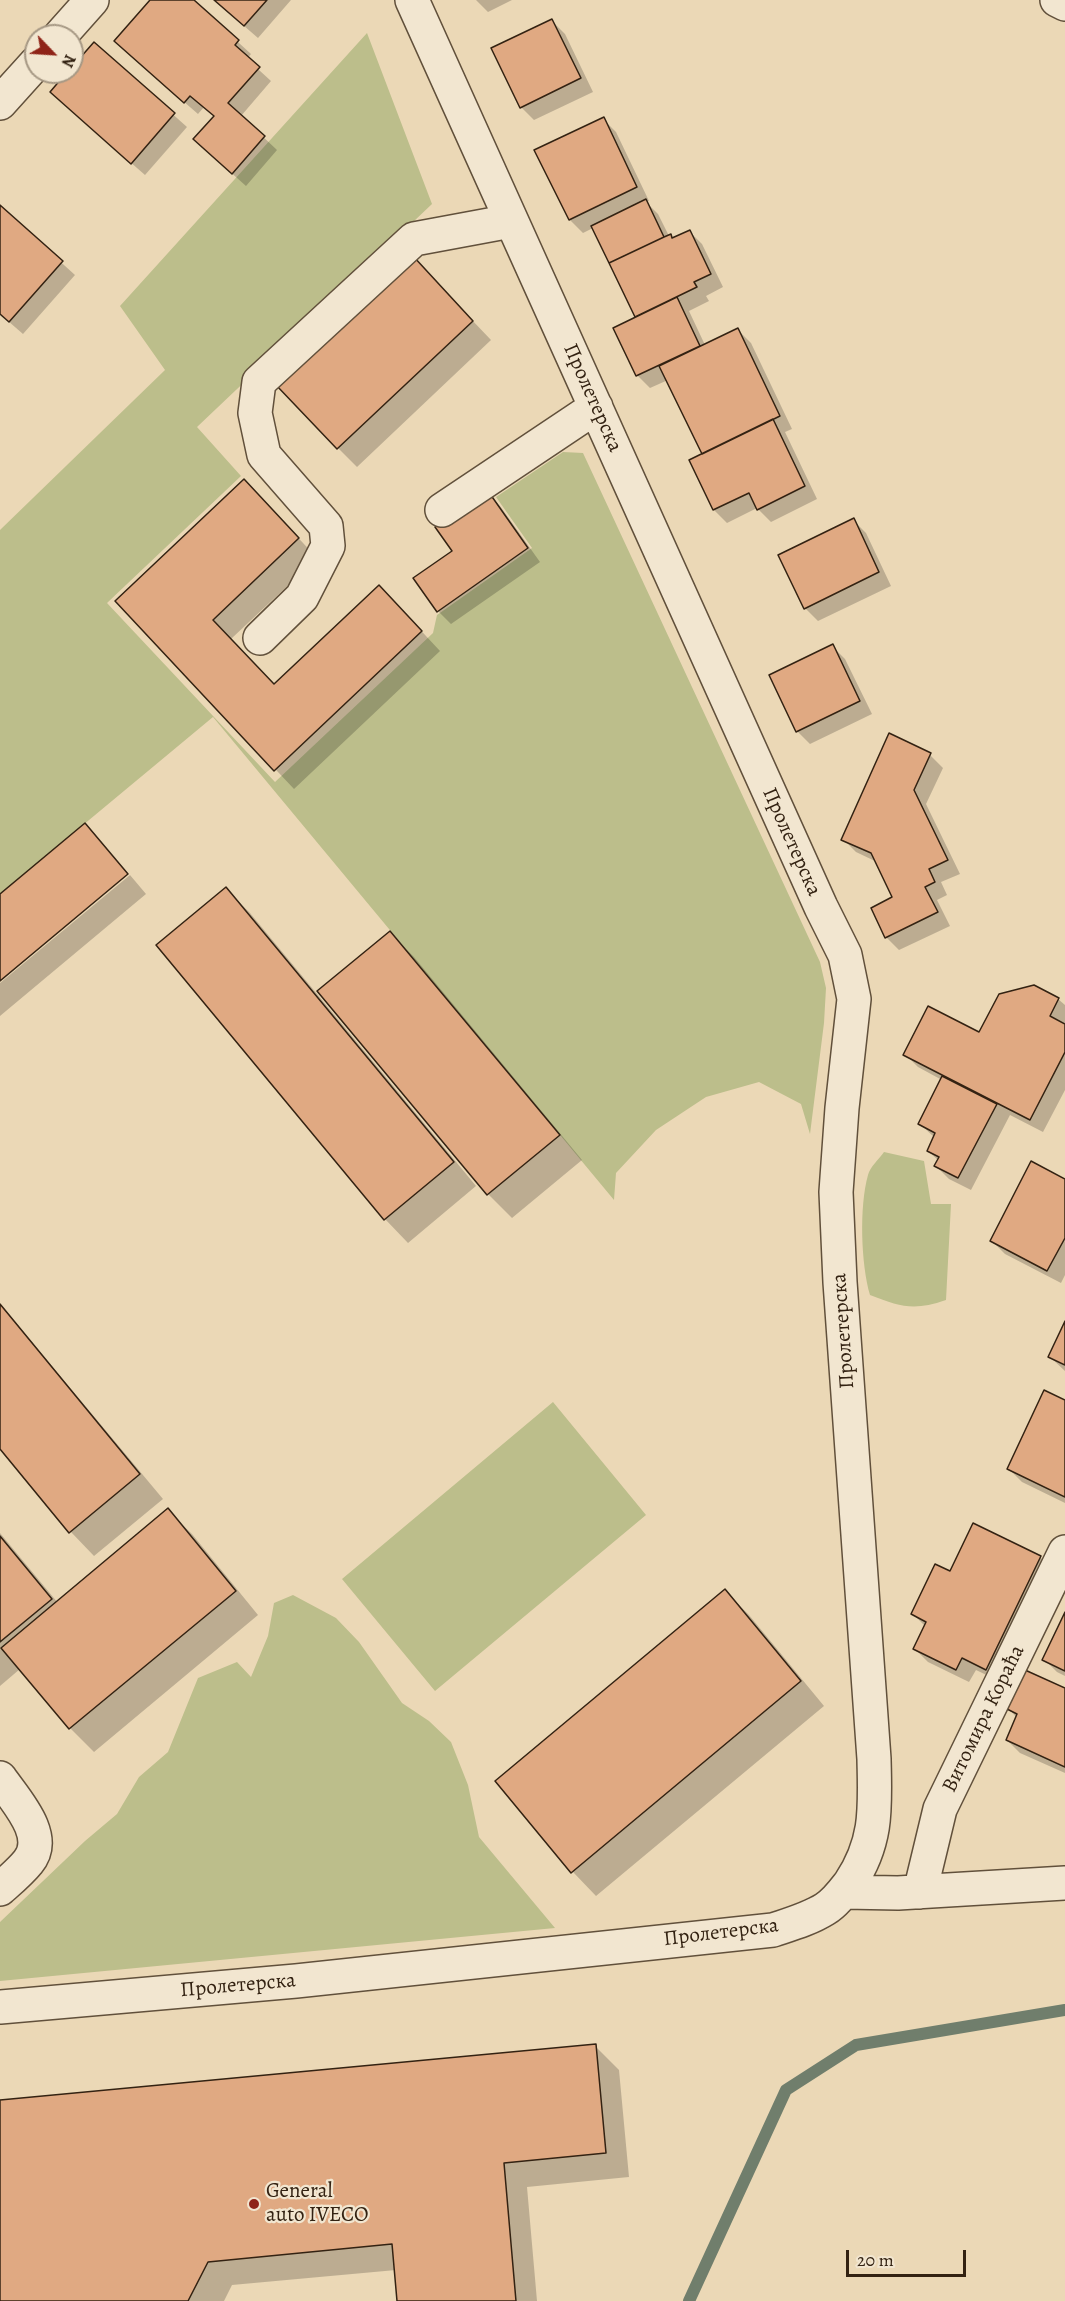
<!DOCTYPE html>
<html>
<head>
<meta charset="utf-8">
<style>
  body { margin:0 }
  #map { position:relative; width:1065px; height:2301px; overflow:hidden; background:#ebd8b6; font-family:Alegreya,serif }
  canvas { display:block }
  .north { position:absolute; left:24px; top:24px; width:60px; height:60px; box-sizing:border-box; background:#f2e6d0; border:2px solid #a69884; border-radius:50%; rotate:115deg; font-size:16px; font-weight:700; line-height:24px; text-align:center; color:#332212 }
  .north::after { content:''; display:block; margin:auto; width:21px; height:27px; background:#8f2418; clip-path:polygon(50% 0,100% 100%,50% 72%,0 100%) }
  .scale { position:absolute; left:846px; top:2250px; width:120px; height:27px; box-sizing:border-box; border:3px solid #332212; border-top:0; padding-left:8px; font-size:18px; line-height:21px; white-space:nowrap; color:#332212; -webkit-text-stroke:4px #f2e6d0; paint-order:stroke }
</style>
</head>
<body>
<div id="map">
<canvas width="1065" height="2301"></canvas>
<div class="north">N</div>
<div class="scale">20 m</div>
</div>
<script>
const g = document.querySelector('canvas').getContext('2d');
g.lineJoin = 'round';
function fill(path, color) {
  g.fillStyle = color;
  g.fill(path, 'evenodd');
}
function strokePath(path, color, width, dash) {
  g.strokeStyle = color;
  g.lineWidth = width;
  g.lineCap = dash ? 'butt' : 'round';
  g.setLineDash(dash || []);
  g.stroke(path);
}
function drawText(font, color, halo, rows, align = 'center') {
  g.font = font + ' Alegreya,serif';
  g.lineWidth = 4.5;
  g.setLineDash([]);
  g.textBaseline = 'middle';
  g.strokeStyle = halo;
  g.fillStyle = color;
  for (const [text, x, y, turn = 0] of rows) {
    g.save();
    g.translate(x, y);
    g.rotate((+turn || 0) * Math.PI / 180);
    g.textAlign = isNaN(turn) ? turn : align;
    if (halo) g.strokeText(text, 0, 0);
    g.fillText(text, 0, 0);
    g.restore();
  }
}
fill(new Path2D(`
  M367,33L432,204L197,427L241,476L107,603L275,782L433,633L437,615L532,548L496,497L563,452L583,453L820,962L826,988L824,1023L810,1134L801,1104L759,1082L706,1097L656,1130L616,1173L614,1200L213,717L0,894V530L165,370L120,306Z
  M884,1152L924,1161L931,1204H951L946,1300C914,1311 901,1307 870,1295C861,1264 859,1207 868,1175C870,1167 879,1159 884,1152Z
  M553,1402L646,1515L435,1691L342,1579Z
  M293,1595L336,1618L359,1642L402,1703L429,1721L451,1742L468,1785L479,1837L555,1928L0,1981V1922L85,1841L117,1814L139,1777L168,1752L198,1678L237,1662L251,1677L268,1636L274,1603Z`), '#bcbe8b');
fill(new Path2D(`
  M152,0H192L251,54L247,59L271,81L241,116L277,150L246,186L208,152L215,117L204,107L198,114L129,54Z
  M214,0H291L258,38Z
  M476,0H512L488,12Z
  M552,21L565,34L593,92L534,120L521,107Z
  M94,44L187,127L145,175L65,105L69,72H72V69Z
  M603,119L616,132L649,201L646,202L658,214L669,236L674,239L689,231L702,244L723,287L706,296L709,301L689,311L705,345L738,330L751,343L792,429L785,432L817,499L771,522L757,508L727,523L714,510L691,461L704,455L668,380L650,388L637,375L615,329L637,318L593,228L583,233L570,220L536,151Z
  M0,207L75,275L23,334L0,314Z
  M431,277L491,340L357,467L338,448Z
  M487,493L500,506L540,562L451,624L438,611L454,551Z
  M263,500L317,558L231,639L274,686L398,606L440,651L294,789L117,601Z
  M853,520L866,533L891,586L818,621L805,608Z
  M832,646L845,659L872,714L810,744L797,731Z
  M930,755L943,768L926,804L960,874L941,882L947,895L937,900L950,926L899,950L886,937L894,898L877,862L856,852L843,839Z
  M85,825L128,873L0,979V896Z
  M130,875L146,894L0,1016V983Z
  M226,889L250,913L476,1186L408,1243L385,1219Z
  M390,933L414,957L582,1160L512,1218L488,1194L319,991Z
  M1058,999L1065,1005V1090L1043,1132L1010,1115L971,1190L949,1179L936,1166L939,1161L928,1151L935,1138L920,1124L942,1080L918,1067L905,1054L980,1034Z
  M1065,1181V1275L1061,1283L1005,1254L992,1241Z
  M0,1304L163,1499L94,1556L71,1532L0,1447Z
  M1065,1325V1371L1050,1357Z
  M1065,1401V1503L1022,1482L1009,1469Z
  M168,1511L192,1534L258,1615L94,1752L70,1728L20,1669L0,1686V1533L58,1603Z
  M1040,1557L1053,1570L999,1681L976,1670L969,1682L928,1662L915,1649L925,1626L913,1614L951,1573Z
  M725,1591L749,1615L824,1706L596,1896L573,1872L497,1781Z
  M1065,1615V1676L1057,1672L1044,1659Z
  M1065,1690V1773L1020,1753L1007,1740L1017,1718L1009,1709Z
  M595,2046L619,2070L629,2177L527,2187L537,2301H399L396,2270L232,2285L224,2301H0V2102Z`), '#0003');
strokePath(new Path2D(`
  M689,2301L786,2090L856,2045L1065,2010`), '#707e6c', 12);
const building = new Path2D(`
  M150,0H194L239,40L235,45L260,67L228,103L265,136L232,174L193,139L214,116L190,96L184,103L114,41Z
  M214,0H267L244,26Z
  M552,19L581,78L520,108L491,48Z
  M94,42L175,113L131,164L50,92L67,72H72V67Z
  M604,117L637,187L569,220L534,150Z
  M646,199L664,237L609,263L591,226Z
  M0,205L63,261L9,322L0,314Z
  M690,230L711,274L694,282L697,287L635,317L609,263L664,237L671,234L672,238Z
  M413,256L473,321L337,449L276,385Z
  M677,297L700,346L636,376L613,328Z
  M738,328L780,416L702,454L659,366Z
  M773,419L805,486L757,510L749,493L713,510L689,460Z
  M244,479L299,538L213,620L274,684L379,585L422,631L274,771L115,601Z
  M488,491L528,548L437,612L413,578L452,551L435,527Z
  M854,518L879,572L804,609L778,555Z
  M833,644L860,701L796,732L769,675Z
  M889,733L931,753L914,790L948,860L929,869L935,882L925,887L938,912L885,938L871,908L892,897L871,853L841,840Z
  M85,823L128,874L0,981V894Z
  M226,887L454,1162L384,1220L156,945Z
  M390,931L560,1135L487,1195L317,991Z
  M1034,985L1059,998L1050,1016L1065,1024V1052L1030,1120L903,1055L928,1006L979,1032L999,994Z
  M942,1076L997,1104L958,1178L934,1166L939,1157L927,1151L935,1133L918,1124Z
  M1031,1161L1065,1179V1238L1047,1271L990,1241Z
  M0,1304L140,1474L69,1533L0,1449Z
  M1065,1321V1365L1048,1357Z
  M1044,1390L1065,1400V1497L1007,1469Z
  M168,1508L236,1591L69,1729L1,1648Z
  M973,1523L1041,1556L986,1670L962,1658L956,1670L913,1649L926,1622L911,1614L935,1564L950,1571Z
  M0,1536L52,1599L0,1642Z
  M725,1589L801,1681L571,1873L495,1781Z
  M1065,1612V1671L1042,1660Z
  M1025,1670L1065,1688V1767L1006,1740L1017,1714L1007,1709Z
  M596,2044L606,2153L504,2163L516,2301H397L392,2244L208,2262L188,2301H0V2100Z`);
fill(building, '#e0a982');
strokePath(building, '#332212', 1.5);
const minor = new Path2D(`
  M1057,0L1065,4
  M60,36L92,0
  M0,103L36,63
  M442,510L596,407
  M260,638L302,597L328,546L326,526L264,455L255,413L259,382L414,239L511,221
  M0,1778C15,1800 50,1836 28,1862C20,1872 9,1881 0,1889
  M844,1892L898,1893L1065,1883
  M920,1892L940,1809L1065,1552
  M0,2007L296,1981L773,1930C791,1924 809,1919 825,1909C835,1903 843,1892 850,1883C878,1841 875,1807 874,1759L840,1282L836,1192L842,1108L854,999L845,955L821,907L412,0`);
strokePath(minor, '#61503b', 36);
strokePath(minor, '#f2e6d0', 33);
for (const [x, y, r, color] of [
  [254,2204,6,"#8f2418"]
]) {
  const dot = new Path2D();
  dot.arc(x, y, r, 0, 2 * Math.PI);
  g.fillStyle = color;
  g.fill(dot);
  strokePath(dot, '#f2e6d0', 2);
}
drawText('21px', '#332212', '#f2e6d0', [
  ["Пролетерска",592,398,66],
  ["Пролетерска",791,842,66],
  ["Пролетерска",844,1331,-94],
  ["Витомира Кораћа",984,1719,-64],
  ["Пролетерска",721,1933,-7],
  ["Пролетерска",238,1986,-5]
]);
drawText('21px', '#332212', '#f2e6d0', [
  ["General",266,2192],
  ["auto IVECO",266,2216]
], 'left');
</script>
</body>
</html>
